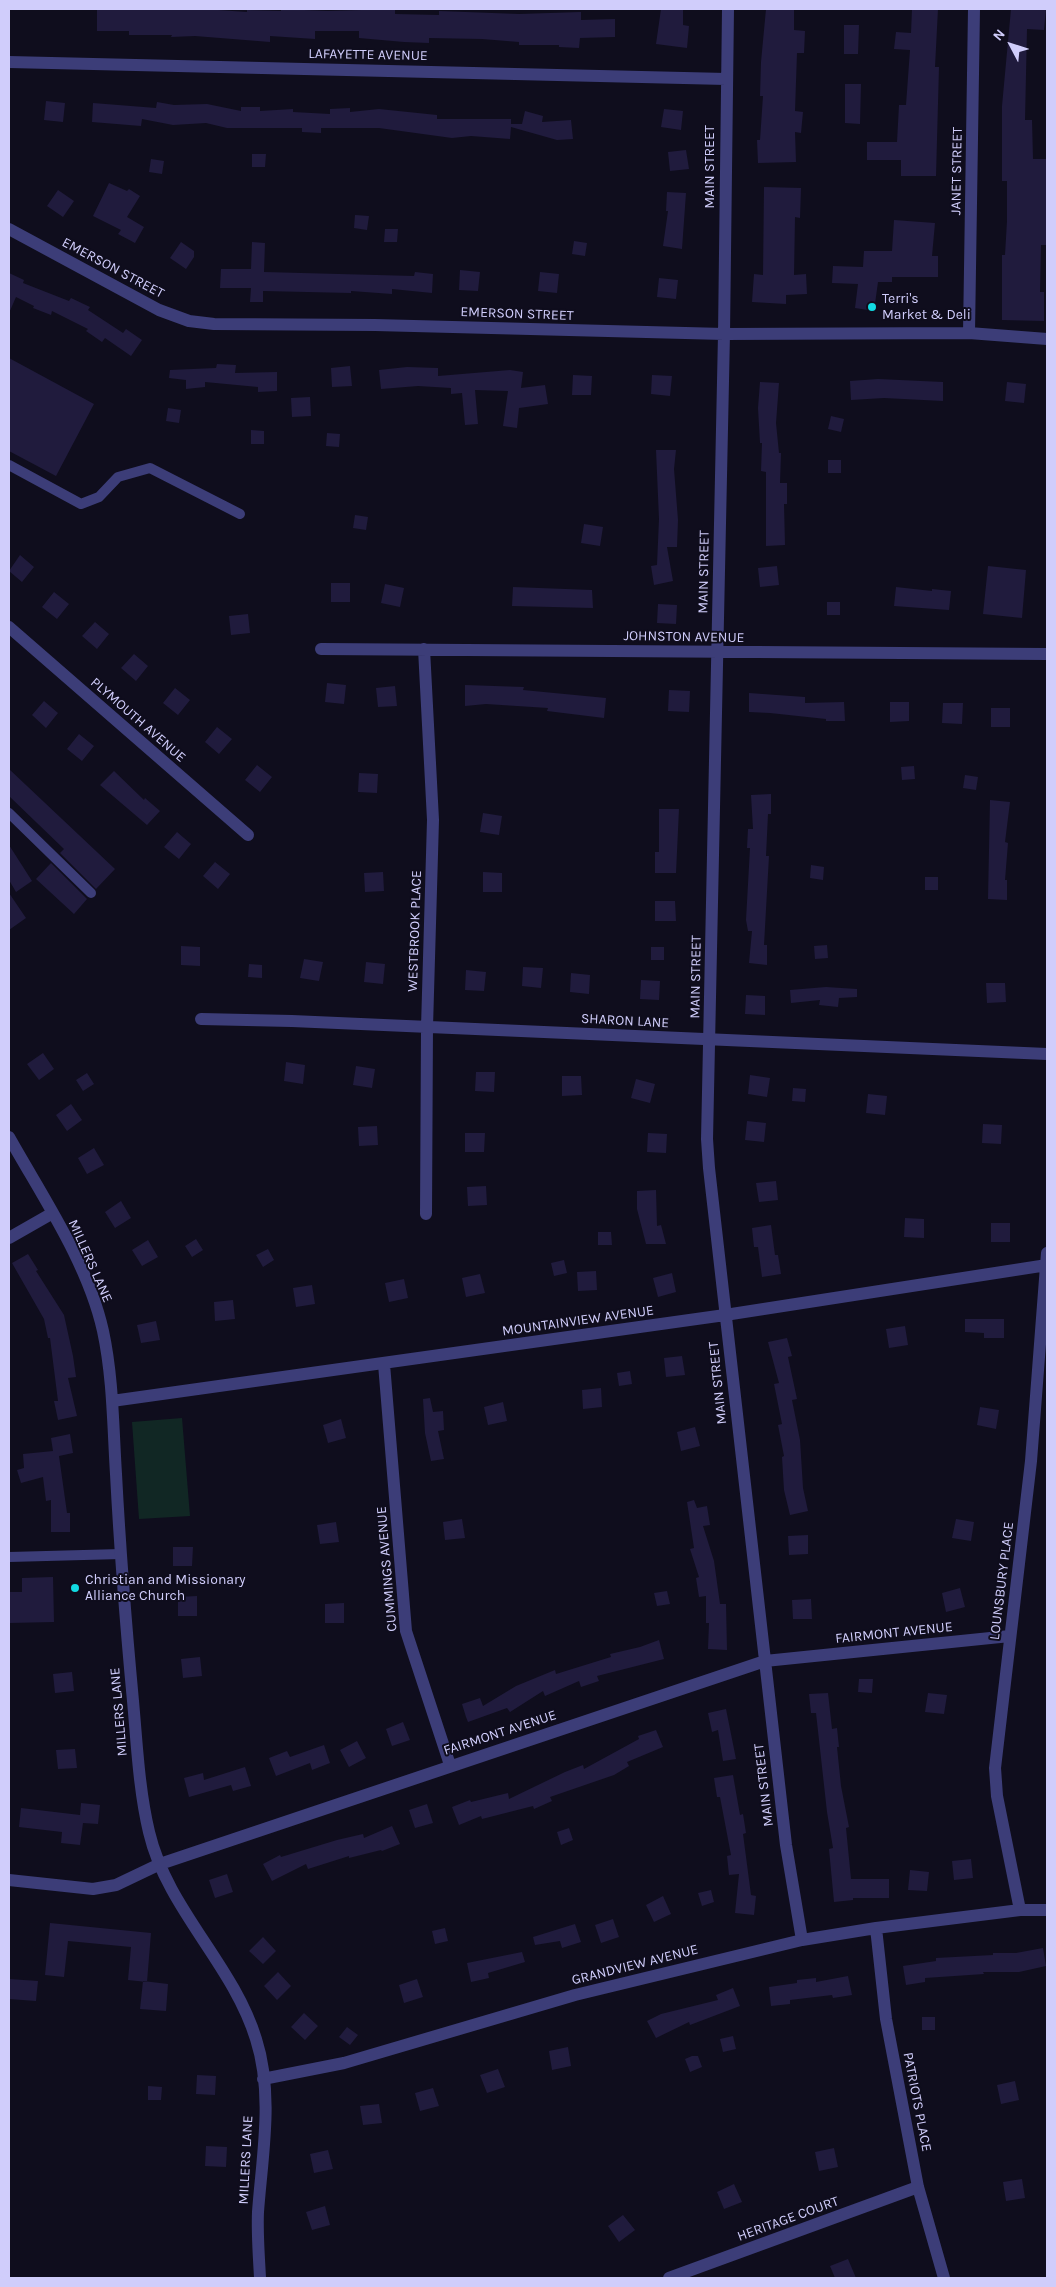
<!DOCTYPE html>
<html>
<head>
<meta charset="utf-8">
<style>
  body { margin:0 }
  #map { position:relative; width:1056px; height:2287px; overflow:hidden; background:#0f0d1d; font-family:Karla,sans-serif }
  canvas { display:block }
  .frame { position:absolute; inset:0; border:10px solid #d0cdfb; pointer-events:none }
  .north { position:absolute; left:986px; top:20px; width:50px; height:50px; -webkit-text-stroke:4px #0f0d1d; paint-order:stroke; rotate:310deg; font-size:14px; font-weight:700; line-height:20px; text-align:center; color:#d0cdfb }
  .north::after { content:''; display:block; margin:auto; width:18px; height:22px; background:#d0cdfb; clip-path:polygon(50% 0,100% 100%,50% 72%,0 100%) }
</style>
</head>
<body>
<div id="map">
<canvas width="1056" height="2287"></canvas>
<div class="frame"></div>
<div class="north">N</div>
</div>
<script>
const g = document.querySelector('canvas').getContext('2d');
g.lineJoin = 'round';
function fill(path, color) {
  g.fillStyle = color;
  g.fill(path, 'evenodd');
}
function strokePath(path, color, width, dash) {
  g.strokeStyle = color;
  g.lineWidth = width;
  g.lineCap = dash ? 'butt' : 'round';
  g.setLineDash(dash || []);
  g.stroke(path);
}
function drawText(font, color, halo, rows, align = 'center') {
  g.font = font + ' Karla,sans-serif';
  g.lineWidth = 4;
  g.setLineDash([]);
  g.textBaseline = 'middle';
  g.strokeStyle = halo;
  g.fillStyle = color;
  for (const [text, x, y, turn = 0] of rows) {
    g.save();
    g.translate(x, y);
    g.rotate((+turn || 0) * Math.PI / 180);
    g.textAlign = isNaN(turn) ? turn : align;
    if (halo) g.strokeText(text, 0, 0);
    g.fillText(text, 0, 0);
    g.restore();
  }
}
fill(new Path2D(`
  M182,1418L190,1516L139,1519L132,1422Z`), '#112724');
fill(new Path2D(`
  M97,9H204L247,12V10L281,11V9L328,11L395,9V14L439,15V11L519,14L581,12V20L615,19V37L580,38L579,48L559,47V45H519V42L482,39L429,38V43L404,42L359,38V31H315V39L270,36V42L195,36L171,37L172,35H129V31H97Z
  M661,9H683V25L689,26L687,48L656,44Z
  M766,9H794V30L805,31L804,53H797L795,111L803,112L801,133L795,132L796,162L758,163L757,140H760L763,96H760L761,62Z
  M912,9H938L935,67H939L936,176H901V160H867V142H897L899,105H906L910,50L894,49L896,32L911,33Z
  M1011,9H1046L1044,30L1027,29L1025,120H1032L1033,159H1047V245H1041L1040,292H1044V321L1002,320V255H1005L1007,221V181H1002V106Z
  M844,25H859L858,54H844Z
  M845,84H861L860,124L845,123Z
  M46,101L65,103L63,122L44,120Z
  M157,102L174,105L207,104L241,111V107H260V111L293,109V112L330,114V109L350,108V112L379,109L437,115V119H511V124H522L525,111L543,116L542,122L571,120L573,139L557,140L511,127L510,139L471,136L452,138L379,128H321V133L302,132V128H227L206,123L173,125L142,119L141,126L92,122L93,103L156,108Z
  M664,109L683,111L681,130L661,127Z
  M686,150L689,169L670,171L668,152Z
  M252,154H266L265,167H252Z
  M151,159L164,161L162,174L149,172Z
  M109,183L127,191L129,189L140,196L127,217L144,227L135,243L118,234L121,230L93,216Z
  M764,187L801,188L800,218L795,217L794,275L806,274L807,294L786,295V304L752,302L754,274L763,275Z
  M58,190L74,201L63,217L47,206Z
  M667,192L686,193L682,249L663,246L668,211H666Z
  M355,215L369,216L367,230L354,228Z
  M894,220L935,223L932,256H938V277H892V282H878L874,311L855,308L858,284L832,283L833,266L863,267L864,251H892Z
  M385,229H398L397,242H384Z
  M574,241L587,243L585,256L572,254Z
  M181,242L194,251V257L186,269L170,258Z
  M252,242L265,243L264,272L414,276L415,272L433,274L432,293L392,289V294L351,291V293L263,291V302H250L251,288H220L221,269H251Z
  M460,270L480,272L478,291L459,290Z
  M540,272L559,274L557,293L538,291Z
  M9,273L24,280L23,283L69,301L71,298L90,307L88,310L123,333L126,329L142,340L131,356L105,338L102,342L86,331L88,329L52,311L51,315L33,308L34,306L16,297L9,313Z
  M659,278L678,280L676,299L657,297Z
  M9,358L94,404L56,476L9,451Z
  M217,364L236,365L235,373L277,372V391L258,392V387L205,382V387L186,389V380L169,378L170,370L216,368Z
  M350,366L352,386L332,387L331,368Z
  M407,367L438,368V376L510,370L523,372L521,388L545,385L548,404L519,408L517,428L503,426L508,391L475,390L478,424L465,425L462,393L451,394V388L418,386L381,389L379,370Z
  M573,375L592,376L591,395H572Z
  M652,375L672,376L670,396L651,394Z
  M878,379L943,382V401L884,398L851,400L850,381Z
  M760,382L779,383L776,423L779,453H781L780,483H787V504H784L785,545L766,546V472L761,471L762,443H760L758,408Z
  M1007,382L1026,384L1024,403L1005,401Z
  M310,397L311,416L292,417L291,398Z
  M168,408L181,410L179,423L166,421Z
  M831,416L844,419L841,432L828,429Z
  M251,430L264,431V444H251Z
  M327,433L340,434L339,447L326,446Z
  M656,450H676L674,469L678,520L677,547H667L673,581L654,585L651,566L657,565L659,519Z
  M828,460H841V473H828Z
  M355,515L368,517L366,530L353,528Z
  M584,524L603,527L600,546L581,543Z
  M20,555L34,567L22,582L9,571Z
  M777,566L779,585L760,587L758,568Z
  M988,566L1026,570L1022,618L983,614Z
  M331,583H350V602H331Z
  M385,584L404,588L400,607L381,603Z
  M513,587L592,590L593,608L512,606Z
  M896,587L932,591V589L951,591L949,610L894,606Z
  M54,592L69,604L57,619L42,607Z
  M827,602H840V615H827Z
  M658,604L677,605L676,624L657,623Z
  M248,614L250,633L231,635L229,616Z
  M95,622L109,634L97,649L82,636Z
  M134,654L148,666L136,681L121,668Z
  M327,683L346,685L344,704L325,702Z
  M465,685L524,687L523,690L606,698L604,718L547,711L548,708L486,704L465,706Z
  M395,686L397,706L378,707L376,688Z
  M175,688L190,700L178,715L163,703Z
  M669,690L690,691L689,712L668,711Z
  M749,693L805,697V703L844,702L845,721H826V719L770,713L749,712Z
  M44,701L58,713L46,728L32,715Z
  M890,702H909V721L890,722Z
  M943,703H963L962,724L942,723Z
  M991,708H1010V727H991Z
  M217,727L232,739L219,754L205,742Z
  M79,734L94,746L82,761L67,749Z
  M257,765L272,777L260,792L245,780Z
  M914,766L915,779L902,780L901,767Z
  M9,769L115,869L96,889L60,853L64,849L9,796Z
  M114,771L144,800L145,798L160,811L147,825L100,785Z
  M359,773L378,774L377,793L358,792Z
  M965,775L978,777L976,790L963,788Z
  M771,794V814H768L766,856H769L764,945H767V965L749,963L752,931H748L746,920L750,848H747L748,829H753L751,795Z
  M990,800L1010,802L1005,842L1008,843L1005,880H1007V900L988,899Z
  M659,809H679L676,873H655V852H659Z
  M483,813L502,816L499,835L480,832Z
  M177,832L191,844L179,859L164,847Z
  M9,845L32,881L16,892L9,880Z
  M215,862L230,874L218,889L203,876Z
  M51,863L87,899L74,914L36,879Z
  M811,865L824,867L823,880L810,878Z
  M383,872L384,891L365,892L364,873Z
  M483,872L502,873V892H483Z
  M925,877H938V890H925Z
  M9,893L26,918L9,930Z
  M655,901H675L676,921H655Z
  M827,945L828,958L815,959L814,946Z
  M181,946L200,947V966L181,965Z
  M651,947H664V960H651Z
  M304,959L323,962L319,981L300,978Z
  M366,962L385,964L383,984L364,982Z
  M249,964L262,965V978L248,977Z
  M523,967L543,968L541,988L522,986Z
  M466,970L486,972L484,991L465,990Z
  M571,973L590,975L589,994L570,992Z
  M641,980L660,981L659,1000L640,999Z
  M986,983H1005L1006,1002L987,1003Z
  M826,987L857,989V997L839,998L838,1007L819,1005L820,1000L791,1003L790,990Z
  M746,995L765,996V1015L745,1014Z
  M43,1053L54,1069L39,1080L27,1064Z
  M286,1062L305,1065L303,1084L284,1081Z
  M356,1066L375,1069L372,1088L353,1085Z
  M476,1072H495L494,1092L475,1091Z
  M87,1073L94,1084L83,1091L76,1080Z
  M750,1075L770,1078L767,1097L748,1094Z
  M562,1076H581L582,1095L562,1096Z
  M636,1079L655,1084L650,1103L631,1098Z
  M793,1088L806,1089L805,1102L792,1101Z
  M868,1094L887,1096L885,1115L866,1113Z
  M71,1104L82,1120L67,1131L56,1115Z
  M747,1121L766,1123L764,1142L745,1140Z
  M983,1124L1002,1125L1001,1144L982,1143Z
  M377,1126L378,1145L359,1146L358,1127Z
  M465,1133H485L484,1152H465Z
  M648,1133L667,1134L666,1153L647,1152Z
  M94,1148L104,1165L87,1174L78,1158Z
  M776,1181L778,1200L759,1202L756,1183Z
  M486,1186L487,1205L468,1206L467,1187Z
  M656,1190L657,1226L661,1225L666,1244H646L637,1209V1191Z
  M121,1201L131,1218L115,1228L105,1212Z
  M905,1218L924,1219V1238L904,1237Z
  M991,1223H1010V1242H991Z
  M771,1225L775,1255H778L781,1274L762,1277L758,1247H754L752,1228Z
  M598,1232H611L612,1245H598Z
  M196,1239L203,1250L192,1257L185,1246Z
  M148,1240L158,1257L142,1266L132,1250Z
  M268,1249L274,1260L263,1267L256,1255Z
  M28,1254L38,1270L36,1271L64,1315L73,1356L76,1377L68,1378L77,1416L58,1420L54,1401H58L50,1338H48L44,1319L12,1263Z
  M564,1260L567,1273L554,1276L551,1263Z
  M596,1271L597,1290L578,1291L577,1272Z
  M672,1273L676,1292L658,1297L653,1278Z
  M480,1274L485,1293L466,1297L462,1278Z
  M404,1279L408,1298L389,1302L385,1283Z
  M312,1285L315,1304L296,1307L293,1288Z
  M233,1300L235,1319L215,1321L214,1302Z
  M965,1319H1004V1338H984V1333L965,1332Z
  M156,1321L160,1340L141,1343L137,1325Z
  M905,1326L908,1345L889,1348L886,1329Z
  M787,1338L792,1356L788,1357L797,1399L792,1400L800,1440L803,1488L808,1511L790,1515L784,1490L782,1457L784,1456L778,1425L782,1424L774,1384L779,1383L768,1342Z
  M682,1356L685,1375L666,1377L664,1358Z
  M630,1371L632,1384L619,1386L617,1373Z
  M601,1388L602,1407L583,1409L582,1390Z
  M430,1398L433,1412L443,1411L444,1430L438,1431L444,1459L431,1461L425,1433L423,1399Z
  M503,1402L507,1421L488,1425L484,1407Z
  M980,1407L999,1410L996,1429L977,1425Z
  M341,1419L346,1438L328,1443L323,1425Z
  M695,1427L700,1446L681,1451L677,1432Z
  M70,1434L73,1453L59,1456L67,1513H70V1532H51V1500L46,1501L43,1477L21,1483L17,1470L24,1468L23,1454L53,1451L51,1438Z
  M694,1500L697,1508L707,1506L710,1525L703,1526L714,1561L720,1604H726L727,1650L708,1649L709,1623H706V1596L699,1597L696,1578L699,1577L690,1549L694,1548L687,1502Z
  M462,1519L465,1538L445,1540L443,1522Z
  M956,1519L974,1522L971,1541L952,1538Z
  M336,1522L339,1542L320,1544L317,1525Z
  M808,1535V1554L789,1555L788,1536Z
  M173,1547H193L192,1566H173Z
  M53,1577L54,1622L9,1623V1592H22V1578Z
  M960,1588L965,1607L946,1612L942,1593Z
  M667,1591L670,1604L657,1606L654,1593Z
  M197,1596V1616H178V1597Z
  M811,1599L812,1619H793L792,1600Z
  M344,1603V1623H325V1604Z
  M659,1640L664,1659L597,1676L599,1681L581,1687L579,1681L545,1696L543,1691L510,1712L507,1708L468,1722L466,1717L462,1704L480,1698L483,1706L516,1686L555,1670L556,1674L611,1657L610,1654L640,1647Z
  M200,1657L202,1676L183,1678L181,1659Z
  M72,1672L74,1691L55,1693L53,1674Z
  M859,1679H873L872,1693L858,1692Z
  M828,1693L832,1729L837,1728L839,1747H837L841,1786L849,1827L846,1828L851,1879H889V1898H853V1900L834,1902L829,1849L833,1848L827,1812L816,1713H811L809,1694Z
  M928,1693L947,1695L944,1714L925,1712Z
  M726,1709L736,1759L723,1761L718,1730L712,1732L708,1713Z
  M403,1722L410,1740L392,1746L386,1729Z
  M656,1730L663,1747L627,1762L629,1766L614,1775L550,1797L552,1801L534,1809L533,1806L482,1819L481,1816L459,1825L452,1807L470,1800L471,1802L508,1793L509,1799L565,1772L583,1765L584,1769L639,1739L638,1736Z
  M357,1741L366,1758L349,1767L340,1750Z
  M324,1745L330,1763L312,1770L310,1763L276,1776L269,1758L287,1751L290,1757Z
  M75,1749L77,1768L58,1769L56,1750Z
  M245,1767L251,1786L233,1791L231,1785L189,1797L184,1778L203,1773L204,1780Z
  M733,1775L740,1815L743,1814L746,1833L743,1834L751,1895L756,1896L754,1915L735,1913L739,1874L729,1875L727,1856L731,1855L720,1797H717L714,1778Z
  M81,1803L100,1805L98,1824L83,1823L80,1845L61,1843L62,1832L19,1827L21,1808L80,1815Z
  M427,1804L433,1823L415,1828L409,1810Z
  M392,1826L400,1844L382,1851L381,1850L349,1858V1856L308,1869L306,1864L272,1881L263,1864L280,1855L281,1857L337,1840L363,1834L364,1838Z
  M569,1828L573,1840L561,1845L557,1832Z
  M971,1859L973,1878L954,1880L952,1861Z
  M910,1870L929,1872L927,1891L908,1890Z
  M227,1874L233,1892L215,1898L209,1880Z
  M711,1890L714,1902L702,1906L698,1893Z
  M663,1896L671,1914L654,1922L646,1905Z
  M613,1919L619,1937L601,1943L595,1925Z
  M50,1923L151,1933L147,1982L128,1980L131,1947L68,1941L64,1977L45,1975Z
  M575,1924L581,1942L562,1948L560,1941L535,1945L533,1937Z
  M445,1928L448,1941L435,1944L432,1931Z
  M263,1937L276,1951L263,1964L249,1951Z
  M1043,1948L1046,1966L1019,1972H983L984,1974L925,1978V1982L906,1985L903,1966L936,1961V1958L993,1955V1953H1016Z
  M522,1952L525,1962L488,1973L489,1978L471,1982L467,1963Z
  M278,1972L291,1986L277,2000L264,1986Z
  M848,1976L852,1995L833,1998L832,1995L790,2000V2004L771,2006L769,1987L797,1983V1980L816,1978V1982Z
  M9,1979L38,1981L36,2001L9,1999Z
  M417,1979L423,1997L404,2003L399,1985Z
  M143,1981L168,1984L166,2011L140,2009Z
  M733,1988L740,2006L690,2025L689,2022L656,2038L647,2021L661,2014L718,2000L716,1995Z
  M304,2013L318,2026L305,2040L291,2027Z
  M922,2017H935V2030H922Z
  M347,2027L358,2035L350,2045L339,2037Z
  M733,2036L736,2049L723,2052L720,2039Z
  M568,2047L571,2066L552,2070L549,2051Z
  M692,2056H698L702,2067L690,2072L685,2059Z
  M498,2069L505,2087L487,2093L480,2075Z
  M197,2075L216,2076L215,2095L196,2094Z
  M1015,2081L1019,2100L1001,2104L997,2085Z
  M148,2086L162,2087L161,2100H148Z
  M433,2088L439,2106L420,2111L415,2093Z
  M379,2104L382,2123L363,2125L360,2106Z
  M206,2146L227,2147L226,2167L205,2166Z
  M834,2148L838,2167L819,2171L815,2152Z
  M328,2150L333,2169L314,2173L310,2154Z
  M1022,2179L1025,2198L1006,2201L1003,2182Z
  M734,2184L742,2202L724,2209L717,2192Z
  M325,2206L330,2225L312,2230L306,2212Z
  M623,2215L635,2230L619,2242L608,2226Z
  M848,2259L856,2278H835L830,2266Z`), '#201b3d');
strokePath(new Path2D(`
  M9,465L81,504L99,497L118,477L150,468L240,514
  M9,813L91,893
  M9,1557L121,1554`), '#3c3d78', 10);
strokePath(new Path2D(`
  M728,9L724,334L707,1139L709,1168L786,1845L802,1940
  M9,62L726,79
  M9,229L159,310L189,321L214,324L375,325L724,334L969,333L1047,339
  M969,333L974,9
  M9,627L248,835
  M321,649L1047,654
  M424,649L433,820L427,1027L426,1214
  M201,1019L292,1021L1047,1054
  M9,1137C42,1196 88,1263 103,1331C113,1377 113,1427 116,1474C120,1550 126,1626 133,1701C137,1745 139,1790 149,1832C167,1909 233,1964 256,2039C274,2095 262,2156 258,2212C257,2234 259,2257 260,2278
  M9,1238L51,1214
  M384,1364L406,1631L450,1765
  M112,1401L725,1315L1047,1265
  M9,1880L93,1889L116,1885L160,1864L765,1661L1010,1636
  M1020,1910L997,1796L995,1768L1031,1461L1047,1253
  M876,1928L886,2019L918,2187L944,2278
  M263,2079L344,2063L575,1995L802,1940L876,1928L1020,1910H1047
  M669,2278L918,2187`), '#3c3d78', 12);
for (const [x, y, r, color] of [
  [872,307,5,"#12dbe3"],
  [75,1588,5,"#12dbe3"]
]) {
  const dot = new Path2D();
  dot.arc(x, y, r, 0, 2 * Math.PI);
  g.fillStyle = color;
  g.fill(dot);
  strokePath(dot, '#0f0d1d', 2);
}
drawText('14px', '#d0cdfb', '#0f0d1d', [
  ["LAFAYETTE AVENUE",368,55,1],
  ["MAIN STREET",710,167,-90],
  ["JANET STREET",957,171,-89],
  ["EMERSON STREET",113,268,28],
  ["EMERSON STREET",517,314,2],
  ["MAIN STREET",704,572,-89],
  ["JOHNSTON AVENUE",684,637,1],
  ["PLYMOUTH AVENUE",138,720,41],
  ["WESTBROOK PLACE",415,931,-88],
  ["MAIN STREET",696,977,-89],
  ["SHARON LANE",625,1021,3],
  ["MILLERS LANE",90,1261,66],
  ["MOUNTAINVIEW AVENUE",578,1321,-8],
  ["MAIN STREET",718,1383,-96],
  ["CUMMINGS AVENUE",387,1569,-95],
  ["LOUNSBURY PLACE",1002,1581,-83],
  ["FAIRMONT AVENUE",894,1633,-6],
  ["MILLERS LANE",119,1712,-95],
  ["FAIRMONT AVENUE",500,1733,-18],
  ["MAIN STREET",764,1785,-97],
  ["GRANDVIEW AVENUE",635,1965,-14],
  ["PATRIOTS PLACE",917,2102,79],
  ["MILLERS LANE",246,2160,-87],
  ["HERITAGE COURT",788,2219,-20]
]);
drawText('14px', '#d0cdfb', '#0f0d1d', [
  ["Terri's",882,299],
  ["Market & Deli",882,315],
  ["Christian and Missionary",85,1580],
  ["Alliance Church",85,1596]
], 'left');
</script>
</body>
</html>
